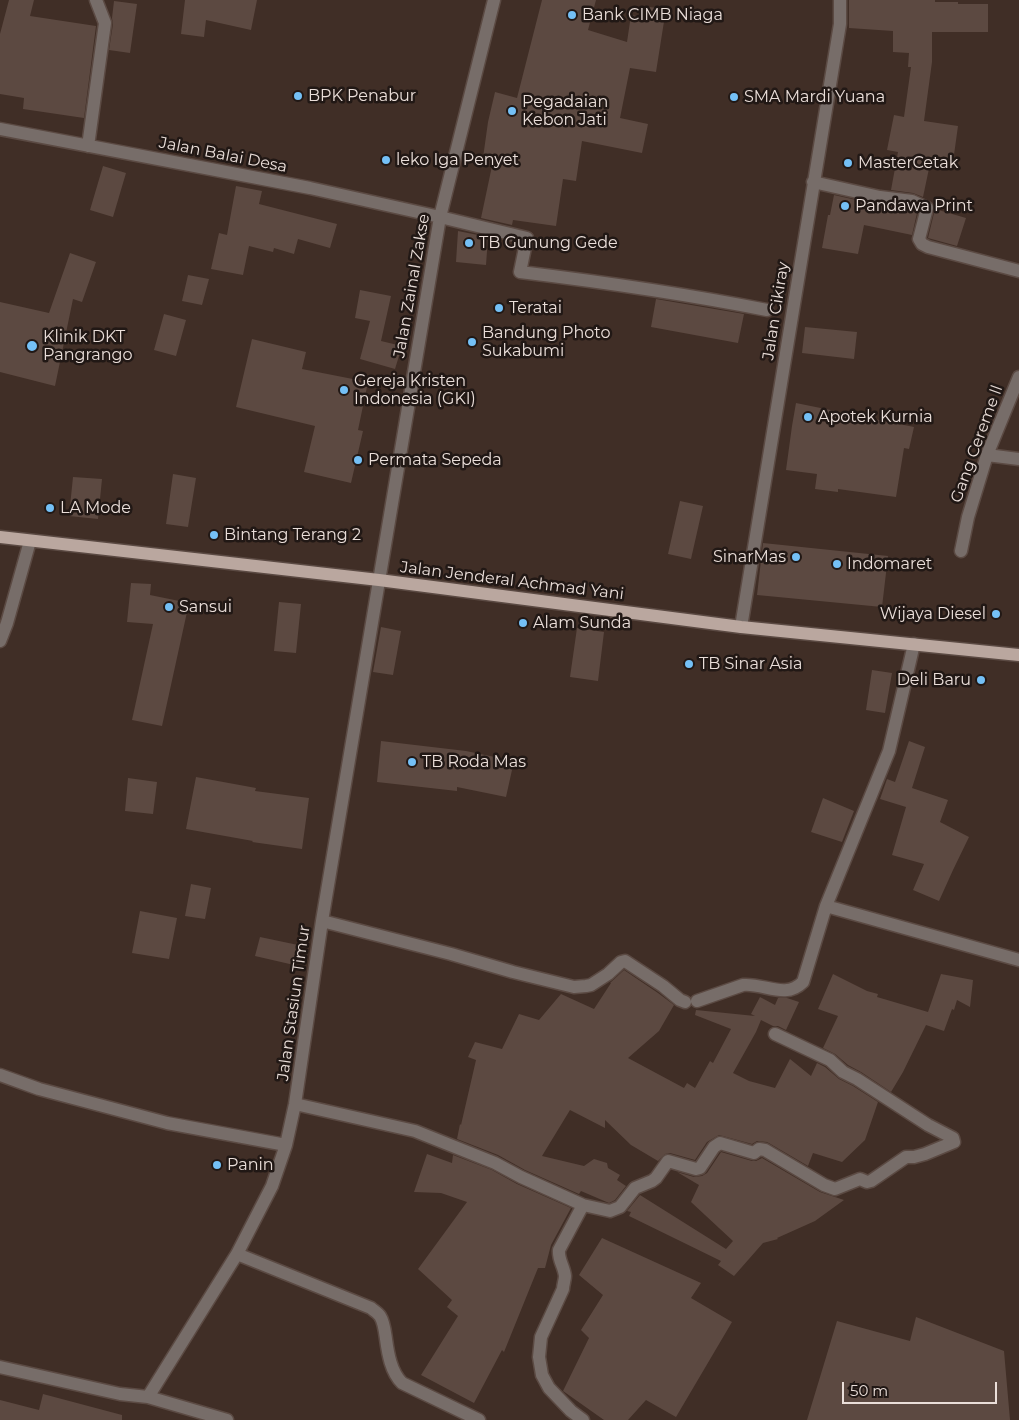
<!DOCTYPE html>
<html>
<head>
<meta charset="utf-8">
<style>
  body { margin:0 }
  #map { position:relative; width:1019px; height:1420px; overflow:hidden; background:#402e26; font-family:Montserrat,sans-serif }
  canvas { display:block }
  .scale { position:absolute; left:842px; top:1382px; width:155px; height:22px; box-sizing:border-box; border:2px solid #eaded9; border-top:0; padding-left:6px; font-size:15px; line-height:18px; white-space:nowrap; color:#eaded9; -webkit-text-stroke:4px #211815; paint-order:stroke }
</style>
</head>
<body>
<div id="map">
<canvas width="1019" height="1420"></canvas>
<div class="scale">50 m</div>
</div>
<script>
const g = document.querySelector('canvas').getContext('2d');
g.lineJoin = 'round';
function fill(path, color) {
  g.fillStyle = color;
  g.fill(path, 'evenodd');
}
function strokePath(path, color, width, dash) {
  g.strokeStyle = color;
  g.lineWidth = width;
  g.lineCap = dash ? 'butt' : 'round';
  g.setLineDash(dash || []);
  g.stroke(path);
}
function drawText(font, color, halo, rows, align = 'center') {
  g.font = font + ' Montserrat,sans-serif';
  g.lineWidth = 5;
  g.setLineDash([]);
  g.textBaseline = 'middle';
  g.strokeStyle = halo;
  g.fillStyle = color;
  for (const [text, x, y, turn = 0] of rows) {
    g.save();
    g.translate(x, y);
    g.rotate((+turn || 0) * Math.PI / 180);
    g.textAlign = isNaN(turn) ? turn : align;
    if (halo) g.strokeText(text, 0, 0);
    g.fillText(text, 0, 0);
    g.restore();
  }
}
fill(new Path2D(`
  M9,0H34L30,16L96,26L84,118L23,109L24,98L0,94V34Z
  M185,0H257L251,30L206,20L204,37L181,34Z
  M542,0H596L588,30L627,42L631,15L647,18L649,7L666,9L656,72L630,68L620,118L648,124L642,153L582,141L576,181L563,179L556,226L513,220L512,225L481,218L492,166L482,165L488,122L495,92L517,98Z
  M849,0H935V2H958V4H988V32H932V62L924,121L958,126L953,162L931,159L923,197L913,193L891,190L898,152L887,150L894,115L904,117L911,67H908L909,53L893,52V31L849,28Z
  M114,1L137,4L130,53L109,50L113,24L112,18Z
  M103,166L126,173L113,217L90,210Z
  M236,186L262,191L259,204L337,224L330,248L298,239L294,254L274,248L273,252L249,246L243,275L211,269L219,233L227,235Z
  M834,195L878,205L910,209L917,213L912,235L864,225L858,254L822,248L828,215H830Z
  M935,209L966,218L957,246L928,238Z
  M458,231L488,237L486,265L456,262Z
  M70,253L96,262L82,302L73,299L55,386L0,372V302L49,313Z
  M188,275L209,279L202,305L182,301Z
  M360,290L391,296L381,341L402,346L395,369L360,359L370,321L355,318Z
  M656,299L744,314L738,343L651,327Z
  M164,314L186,320L176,356L154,350Z
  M805,327L857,332L854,359L802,353Z
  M252,339L306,352L302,369L368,382L358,430L363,431L351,483L304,472L315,426L236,407Z
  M796,403L914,427L909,449L904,448L896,497L838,489V492L815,489L817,474L786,470L792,426Z
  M173,474L196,478L188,527L166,524Z
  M73,477L102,479L98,519L69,516Z
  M680,501L703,506L691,559L668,554Z
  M763,543L888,556L882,607L757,595Z
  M131,583L151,584L150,595L189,603L162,726L132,720L153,624L127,622Z
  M279,602L301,604L296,653L274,651Z
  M381,627L401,631L393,675L373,672Z
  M577,628L604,632L598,681L570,677Z
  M872,670L892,673L885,713L866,710Z
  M381,741L466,751L514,761L506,797L457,787V791L377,782Z
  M909,741L925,747L912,788L948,800L940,822L969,837L953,870L939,901L913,890L924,864L892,855L906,807L880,799L887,779L895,782Z
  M196,777L256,788L255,791L309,798L302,849L252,842L253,841L186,829Z
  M128,778L157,782L153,814L125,811Z
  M823,798L854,811L842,842L811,832Z
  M191,884L211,888L205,919L185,916Z
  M140,911L177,918L169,959L132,953Z
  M260,937L298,945L294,965L255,956Z
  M624,970L658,993L674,1005L659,1031L628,1058L684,1088L687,1083L695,1088L710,1061L713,1063L731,1029L695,1015L696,1010L755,1016L751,1014L760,997L775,1005L778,998H787L799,1002L786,1030L778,1026H773L761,1020L756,1032L733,1073L749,1081L775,1088L790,1059L811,1076L817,1063L825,1067L839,1079L853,1086L878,1102L865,1140L842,1162L813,1153L808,1166L767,1142L757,1141L752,1144L719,1135L707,1142L695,1160L670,1153L665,1154L658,1161L631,1145L605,1120V1128L570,1110L542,1156L584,1166L594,1159L607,1163L608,1168L620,1175L617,1180L626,1186L615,1200L609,1203L581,1191L579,1194L525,1170L498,1155L457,1139L460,1124L461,1125L476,1060L468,1057L475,1042L502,1049L519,1014L539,1020L561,994L594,1009L611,983H610Z
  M833,974L867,991L878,994L877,997L928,1012L941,974L973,980L970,1007L957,1000L954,1010L952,1009L944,1031L926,1025L903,1072L891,1092L861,1072L848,1065L835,1054L823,1048L838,1016L818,1009Z
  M721,1152L752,1161H756L762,1158L820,1192L844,1200L815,1221L777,1238L778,1239L763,1243L734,1276L718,1265L721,1261L629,1216L631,1212L627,1211L640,1195L726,1249L733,1241L691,1202L699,1185L677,1172L694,1177L702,1176L707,1173Z
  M427,1154L452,1163L453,1155L492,1170L517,1184L571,1208L551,1245L545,1268H538L504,1352L502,1350L474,1403L421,1375L458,1316L447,1307L452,1300L418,1269L467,1202L441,1193L414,1192Z
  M602,1238L701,1283L691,1298L732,1322L676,1417L646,1400L628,1420H604L563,1391L589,1338L581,1330L603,1295L579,1275Z
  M916,1317L1004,1351L1010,1420H807L837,1321L910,1341Z
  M43,1394L122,1415V1420H0V1400L39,1410Z`), '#5c4941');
const minor = new Path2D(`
  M0,129L310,188L440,217L527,238L520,272C603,282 685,294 767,310
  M88,146L105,23L96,0
  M813,182L880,197L912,201L927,208L919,239L922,244L928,247L1019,271
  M987,455L1019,459
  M961,551L968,517L987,455L1019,377
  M741,627L840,24V0
  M0,641L7,623L30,541
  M826,906L1019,960
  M322,921L451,954L513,972L574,987L586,986L591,985L608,974L621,962L625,961L663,986L680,1000L685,1002
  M697,1001L743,985C765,983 785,1000 803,982L826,906L889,751L914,644
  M0,1075L39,1089L167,1123L286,1145
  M295,1104L415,1131L495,1163L521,1177L583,1205L559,1250C558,1260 564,1266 565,1276C565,1280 563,1285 563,1289L541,1337L539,1357L542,1375L549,1388L571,1411L583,1420
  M583,1205L610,1211L620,1207L635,1188L652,1181L656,1178L668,1161L696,1169L700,1168L714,1147L720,1143L754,1153L759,1149L765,1150L824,1185L835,1189L860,1179L867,1182L871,1181L906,1157H914L925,1154L954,1142L953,1138L928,1125L857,1079L843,1072L830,1060L775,1034
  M237,1254L371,1308C373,1310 378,1313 380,1316C384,1322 385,1332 386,1339C388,1354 391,1372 402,1383L479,1420
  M0,1367L120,1394L148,1397L227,1420
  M148,1397L237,1254L272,1186L286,1145L295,1104L322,921L440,217L494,0`);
const major = new Path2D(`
  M0,537L379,580L741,627L1019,655`);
strokePath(minor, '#5b4a43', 15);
strokePath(major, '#5b4a43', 15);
strokePath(minor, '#776d69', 12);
strokePath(major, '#baa79f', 12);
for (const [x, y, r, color] of [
  [572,15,5,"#74c0f6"],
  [298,96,5,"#74c0f6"],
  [734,97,5,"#74c0f6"],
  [512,111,5,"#74c0f6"],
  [386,160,5,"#74c0f6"],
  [848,163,5,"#74c0f6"],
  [845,206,5,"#74c0f6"],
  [469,243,5,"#74c0f6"],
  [499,308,5,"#74c0f6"],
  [472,342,5,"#74c0f6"],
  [32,346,6,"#74c0f6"],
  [344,390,5,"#74c0f6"],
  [808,417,5,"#74c0f6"],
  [358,460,5,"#74c0f6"],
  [50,508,5,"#74c0f6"],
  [214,535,5,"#74c0f6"],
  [796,557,5,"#74c0f6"],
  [837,564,5,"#74c0f6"],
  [169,607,5,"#74c0f6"],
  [996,614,5,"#74c0f6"],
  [523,623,5,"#74c0f6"],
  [689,664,5,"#74c0f6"],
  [981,680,5,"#74c0f6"],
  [412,762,5,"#74c0f6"],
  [217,1165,5,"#74c0f6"]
]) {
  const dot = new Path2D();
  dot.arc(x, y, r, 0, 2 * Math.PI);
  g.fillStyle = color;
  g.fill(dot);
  strokePath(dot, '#211815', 2);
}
drawText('16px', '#eaded9', '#211815', [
  ["Bank CIMB Niaga",582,15],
  ["BPK Penabur",308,96],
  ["SMA Mardi Yuana",744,97],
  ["Pegadaian",522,102],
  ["Kebon Jati",522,120],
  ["leko Iga Penyet",396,160],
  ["MasterCetak",858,163],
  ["Pandawa Print",855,206],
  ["TB Gunung Gede",479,243],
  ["Teratai",509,308],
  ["Bandung Photo",482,333],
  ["Sukabumi",482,351],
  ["Klinik DKT",43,337],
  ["Pangrango",43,355],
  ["Gereja Kristen",354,381],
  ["Indonesia (GKI)",354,399],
  ["Apotek Kurnia",818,417],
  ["Permata Sepeda",368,460],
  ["LA Mode",60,508],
  ["Bintang Terang 2",224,535],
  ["SinarMas",786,557,"right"],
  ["Indomaret",847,564],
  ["Sansui",179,607],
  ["Wijaya Diesel",986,614,"right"],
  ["Alam Sunda",533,623],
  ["TB Sinar Asia",699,664],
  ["Deli Baru",971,680,"right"],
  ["TB Roda Mas",422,762],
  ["Panin",227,1165]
], 'left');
drawText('16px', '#eaded9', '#211815', [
  ["Jalan Balai Desa",223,155,11],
  ["Jalan Zainal Zakse",412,286,-80],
  ["Jalan Cikiray",776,311,-81],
  ["Gang Cereme ll",977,444,-70],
  ["Jalan Jenderal Achmad Yani",512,581,7],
  ["Jalan Stasiun Timur",294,1003,-82]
]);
</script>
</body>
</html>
